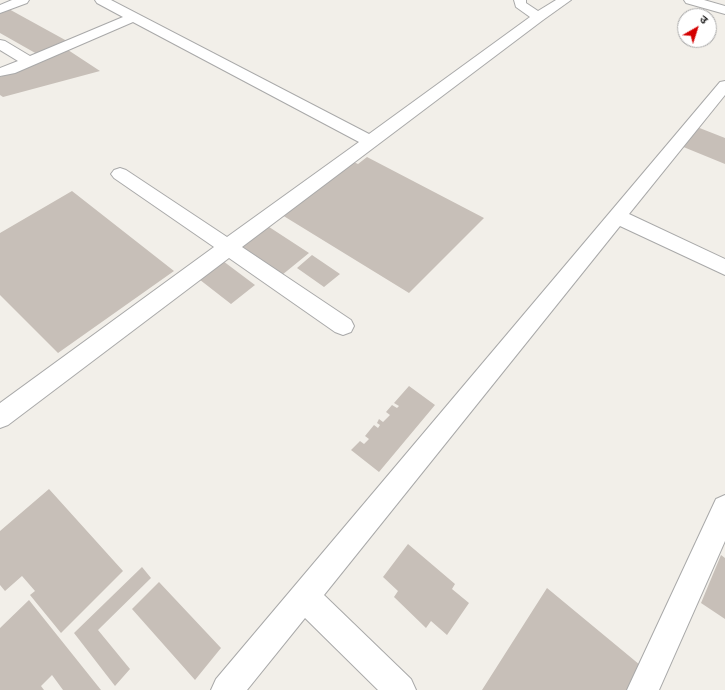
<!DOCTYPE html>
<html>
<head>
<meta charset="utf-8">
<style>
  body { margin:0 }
  #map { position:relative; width:725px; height:690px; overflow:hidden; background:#f2efe9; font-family:"Golos Text","Noto Sans Devanagari",sans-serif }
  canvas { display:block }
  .north { position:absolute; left:677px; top:8px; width:40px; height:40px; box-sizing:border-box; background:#fff; border:1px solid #a7a7a7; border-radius:50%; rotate:39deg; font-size:11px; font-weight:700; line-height:16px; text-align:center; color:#222 }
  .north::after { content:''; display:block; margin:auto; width:14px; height:18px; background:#d40000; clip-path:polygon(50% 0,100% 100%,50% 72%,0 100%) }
</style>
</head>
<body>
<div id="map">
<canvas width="725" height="690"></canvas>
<div class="north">उ</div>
</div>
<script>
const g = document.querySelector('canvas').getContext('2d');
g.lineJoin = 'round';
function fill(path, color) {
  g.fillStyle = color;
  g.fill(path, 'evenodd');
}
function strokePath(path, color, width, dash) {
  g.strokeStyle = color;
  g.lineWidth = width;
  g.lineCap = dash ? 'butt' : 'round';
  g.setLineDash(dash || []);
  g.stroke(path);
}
fill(new Path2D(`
  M7,8L67,41L37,54L0,33V11Z
  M65,48L100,71L3,97L0,95V77Z
  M697,127L725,138V164L681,146Z
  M367,157L484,218L409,293L282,215L349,160L358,164Z
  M72,191L174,271L58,353L0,295V233Z
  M263,223L309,253L282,275L236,243Z
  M312,255L340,274L324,287L297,268Z
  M219,258L255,285L231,304L195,276Z
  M409,386L435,405L379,472L351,450L360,441L364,444L369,439L365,436L374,425L378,428L380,425L377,423L379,419L383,422L390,415L386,412L392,405L397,408L399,406L394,403Z
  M49,489L123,571L61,633L30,595L35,591L22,576L5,591L0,585V531Z
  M408,544L455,584L452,589L469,603L447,635L431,621L426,628L394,597L398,591L383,577Z
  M721,555L725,558V619L701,603Z
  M142,567L151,578L98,630L130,669L115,686L74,633Z
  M159,582L221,648L195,680L132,609Z
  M547,588L640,665L627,690H482Z
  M29,600L101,690H63L52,675L41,686L44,690H0V628Z`), '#c7bfb8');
const minor = new Path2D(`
  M12,0H29L27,3L0,13V5Z
  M95,0H111L369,134L530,17L516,7L514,0H526V3L538,11L556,0H571L543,20L242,247L351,320L354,326L351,332L343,335L335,332L229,258L8,425L0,428V403L214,247L114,178L111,174L114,170L120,168L126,170L227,237L359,142L133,22L15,73L0,76V68L18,61L0,50V40L5,41L30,56L123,17L97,3Z
  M684,0H704L725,6V14L686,3Z
  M725,81V95L629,214L725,259V275L620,226L324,595L411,679L416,690H378L305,618L247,690H211L216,679L720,82Z
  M725,495V541L659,690H627L716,499Z`);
strokePath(minor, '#a9a9a9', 2);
fill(minor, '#fff');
</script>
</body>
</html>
